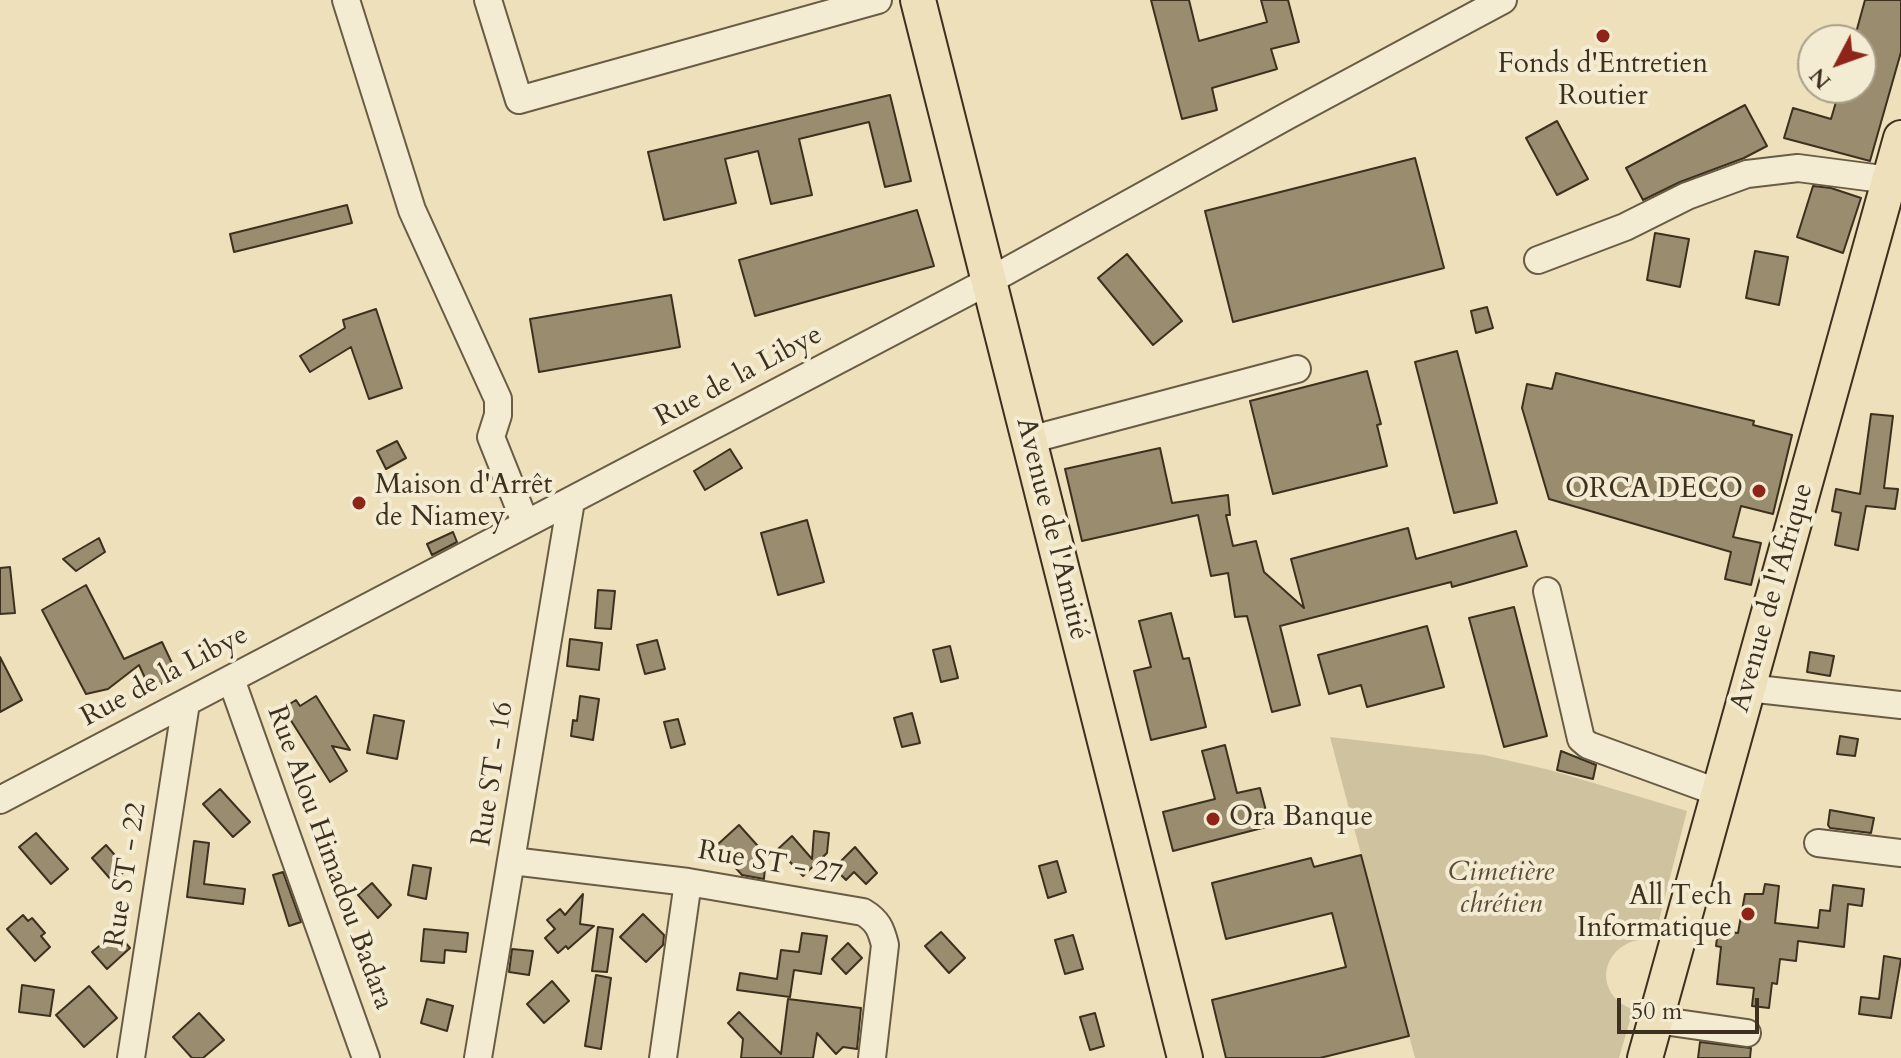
<!DOCTYPE html>
<html>
<head>
<meta charset="utf-8">
<style>
  body { margin:0 }
  #map { position:relative; width:1901px; height:1058px; overflow:hidden; background:#ede0ba; font-family:Cardo,serif }
  canvas { display:block }
  .north { position:absolute; left:1797px; top:24px; width:80px; height:80px; box-sizing:border-box; background:#f3ebd2; border:2px solid #aaa08a; border-radius:50%; rotate:229deg; font-size:22px; font-weight:700; line-height:32px; text-align:center; color:#3d301e }
  .north::after { content:''; display:block; margin:auto; width:28px; height:36px; background:#8f2418; clip-path:polygon(50% 0,100% 100%,50% 72%,0 100%) }
  .scale { position:absolute; left:1617px; top:998px; width:142px; height:36px; box-sizing:border-box; border:4px solid #3d301e; border-top:0; padding-left:10px; font-size:24px; line-height:28px; white-space:nowrap; color:#3d301e; -webkit-text-stroke:6px #f3ebd2; paint-order:stroke }
</style>
</head>
<body>
<div id="map">
<canvas width="1901" height="1058"></canvas>
<div class="north">N</div>
<div class="scale">50 m</div>
</div>
<script>
const g = document.querySelector('canvas').getContext('2d');
g.lineJoin = 'round';
function fill(path, color) {
  g.fillStyle = color;
  g.fill(path, 'evenodd');
}
function strokePath(path, color, width, dash) {
  g.strokeStyle = color;
  g.lineWidth = width;
  g.lineCap = dash ? 'butt' : 'round';
  g.setLineDash(dash || []);
  g.stroke(path);
}
function drawText(font, color, halo, rows, align = 'center') {
  g.font = font + ' Cardo,serif';
  g.lineWidth = 8;
  g.setLineDash([]);
  g.textBaseline = 'middle';
  g.strokeStyle = halo;
  g.fillStyle = color;
  for (const [text, x, y, turn = 0] of rows) {
    g.save();
    g.translate(x, y);
    g.rotate((+turn || 0) * Math.PI / 180);
    g.textAlign = isNaN(turn) ? turn : align;
    if (halo) g.strokeText(text, 0, 0);
    g.fillText(text, 0, 0);
    g.restore();
  }
}
fill(new Path2D(`
  M1330,737L1484,755L1550,770L1687,811L1654,940C1618,934 1590,972 1617,1000C1621,1004 1628,1007 1633,1010L1619,1058H1415Z`), '#cfc29f');
const building = new Path2D(`
  M1151,0H1189L1199,41L1267,22L1261,0H1288L1299,42L1271,49L1277,69L1212,88L1217,110L1182,119Z
  M1865,0H1901V52L1870,161L1784,138L1793,108L1831,119L1840,88H1861V40H1854Z
  M890,95L911,181L885,187L869,122L799,139L812,195L771,204L758,151L725,159L736,203L664,220L648,152Z
  M1745,105L1767,146L1744,158L1680,182L1643,200L1626,168Z
  M1557,121L1588,179L1557,195L1526,138Z
  M1415,158L1444,268L1233,322L1205,211Z
  M1813,186L1831,188L1861,198L1843,253L1797,237Z
  M347,205L352,223L234,252L230,234Z
  M917,210L934,266L755,316L739,260Z
  M1655,233L1689,239L1680,287L1647,280Z
  M1755,251L1788,257L1779,305L1746,298Z
  M1127,254L1182,321L1153,345L1098,278Z
  M671,295L680,347L539,372L530,319Z
  M1487,307L1493,328L1476,333L1471,311Z
  M376,309L402,388L369,399L351,347L310,372L300,356L345,328L343,320Z
  M1457,351L1497,503L1454,513L1415,362Z
  M1367,371L1381,424L1377,425L1387,466L1273,494L1250,401Z
  M1556,373L1754,421L1753,425L1792,435L1773,514L1741,506L1733,537L1761,543L1751,585L1725,579L1731,552L1549,499L1522,408L1527,384L1552,389Z
  M1871,414L1893,416L1884,488L1898,489L1895,509L1866,506L1858,550L1835,545L1841,513L1832,511L1836,489L1860,494Z
  M397,441L406,458L386,469L377,451Z
  M1160,448L1172,503L1228,495L1230,515H1226L1233,546L1256,541L1264,572L1304,608L1291,559L1408,528L1416,559L1516,531L1527,566L1452,587L1451,582L1280,626L1300,705L1272,712L1247,616L1235,617L1228,573L1211,576L1198,515L1082,541L1065,469Z
  M730,449L742,468L705,490L694,471Z
  M807,520L824,582L778,595L761,533Z
  M453,532L457,542L432,555L427,544Z
  M99,538L105,552L76,571L63,559Z
  M10,567L15,613L0,614V568Z
  M86,585L124,659L162,642L178,676L150,689L139,665L108,689L86,694L42,610Z
  M598,590L615,591L611,629L595,628Z
  M1514,607L1547,736L1504,747L1469,618Z
  M1171,613L1183,659L1189,658L1206,727L1151,740L1134,671L1151,667L1139,621Z
  M1427,626L1444,687L1367,707L1361,685L1329,694L1318,655Z
  M570,639L602,643L599,670L567,666Z
  M657,640L665,669L645,674L637,645Z
  M950,646L958,678L941,682L933,650Z
  M1810,652L1834,656L1830,676L1807,672Z
  M0,657L22,700L0,712Z
  M316,696L350,750L332,746L347,771L330,782L283,708L296,700L300,706Z
  M580,696L599,699L593,740L571,736L573,720L577,721Z
  M912,713L920,743L902,747L894,718Z
  M374,715L404,721L397,759L367,753Z
  M678,719L685,744L671,748L664,722Z
  M1840,736L1858,739L1855,756L1837,754Z
  M1225,745L1237,793L1260,788L1270,826L1173,851L1163,812L1215,799L1202,751Z
  M1561,751L1596,765L1593,779L1557,770Z
  M220,789L250,822L233,837L203,804Z
  M1830,810L1874,818L1871,833L1830,828L1828,825Z
  M739,825L766,855L764,879L742,875L716,846Z
  M814,831L829,833L827,853L803,876L778,849L792,836L812,859Z
  M36,833L68,869L51,884L19,847Z
  M194,841L209,843L204,884L245,889L243,904L187,897Z
  M106,845L127,869L113,882L92,858Z
  M855,847L877,873L866,884L854,872L846,880L834,868Z
  M1361,855L1409,1036L1320,1058H1226L1212,1000L1346,967L1332,913L1226,939L1212,883L1311,858L1314,867Z
  M1057,861L1066,892L1048,898L1039,866Z
  M413,865L431,868L426,899L408,895Z
  M283,872L301,922L289,926L273,875Z
  M372,883L391,905L378,918L358,895Z
  M1765,884L1779,886L1775,923L1818,928L1820,910L1830,911L1833,885L1864,889L1862,906L1848,904L1844,947L1798,941L1796,961L1780,959L1777,984L1772,983L1769,1008L1752,1006L1754,988L1717,984L1721,947L1716,946L1718,931L1738,933L1745,894H1763Z
  M583,894L580,924L594,926L568,949L566,946L558,953L545,938L555,929L547,920L560,909L565,915Z
  M643,914L664,935L663,945L646,962L620,937Z
  M23,915L28,921L32,918L45,933L41,936L50,947L35,961L7,929Z
  M598,927L613,929L607,972L592,971Z
  M424,929L468,933L466,952L445,950L444,963L421,961Z
  M116,932L130,948L107,969L92,952Z
  M941,932L965,958L949,973L925,946Z
  M802,933L827,936L821,974L794,970L790,997L737,990L740,973L777,979L781,950L799,952Z
  M1073,935L1083,969L1065,974L1055,940Z
  M848,943L862,958L846,974L832,959Z
  M512,949L533,951L529,975L509,972Z
  M1884,956L1901,959L1891,1018L1859,1014L1861,997L1879,999Z
  M596,975L611,978L601,1049L585,1046Z
  M552,981L569,1001L544,1023L527,1004Z
  M22,985L54,990L50,1016L19,1012Z
  M89,986L117,1018L84,1047L56,1015Z
  M427,999L453,1006L447,1031L421,1023Z
  M788,999L861,1008L857,1049L843,1047L836,1054L817,1033L813,1058H741L743,1039L728,1023L739,1012L781,1054Z
  M199,1013L224,1040L203,1058H192L173,1037Z
  M1095,1013L1104,1046L1090,1050L1080,1017Z
  M1700,1042L1751,1048L1750,1058H1698Z`);
fill(building, '#998c6f');
strokePath(building, '#3d301e', 2);
const minor = new Path2D(`
  M346,0L412,210L498,399V415L491,437L525,522
  M488,0L519,100L878,0
  M1538,260L1625,227L1687,196L1747,174L1798,168L1890,180
  M1029,440L1297,369
  M1547,591L1581,739L1588,745L1717,792
  M231,679L366,1058
  M1748,688L1901,705
  M0,800L987,282L1287,116L1503,0
  M1818,843L1901,853
  M512,861L688,882L863,912C878,921 881,929 885,945L872,1058
  M1656,1020L1747,1033
  M131,1058L186,703
  M478,1058L571,501
  M663,1058L688,882`);
const major = new Path2D(`
  M918,0L1185,1058
  M1645,1058L1901,138`);
strokePath(minor, '#695c45', 30);
strokePath(major, '#3d301e', 38);
strokePath(minor, '#f3ebd2', 26);
strokePath(major, '#ede0ba', 34);
for (const [x, y, r, color] of [
  [1603,36,8,"#8f2418"],
  [1759,491,8,"#8f2418"],
  [359,503,8,"#8f2418"],
  [1213,819,8,"#8f2418"],
  [1748,914,8,"#8f2418"]
]) {
  const dot = new Path2D();
  dot.arc(x, y, r, 0, 2 * Math.PI);
  g.fillStyle = color;
  g.fill(dot);
  strokePath(dot, '#f3ebd2', 3);
}
drawText('28px', '#3d301e', '#f3ebd2', [
  ["Fonds d'Entretien",1603,66,"center"],
  ["Routier",1603,98,"center"],
  ["Maison d'Arrêt",375,487],
  ["de Niamey",375,519],
  ["ORCA DECO",1743,491,"right"],
  ["Ora Banque",1229,819],
  ["All Tech",1732,898,"right"],
  ["Informatique",1732,930,"right"]
], 'left');
drawText('28px', '#3d301e', '#f3ebd2', [
  ["Rue de la Libye",739,377,-28],
  ["Avenue de l'Amitié",1051,529,76],
  ["Avenue de l'Afrique",1773,598,-74],
  ["Rue de la Libye",165,677,-28],
  ["Rue ST - 16",494,774,-81],
  ["Rue Alou Himadou Badara",329,858,70],
  ["Rue ST - 27",770,864,10],
  ["Rue ST - 22",127,875,-81]
]);
drawText('italic 28px', '#5a4d38', '#f3ebd2', [
  ["Cimetière",1501,874],
  ["chrétien",1501,906]
]);
</script>
</body>
</html>
